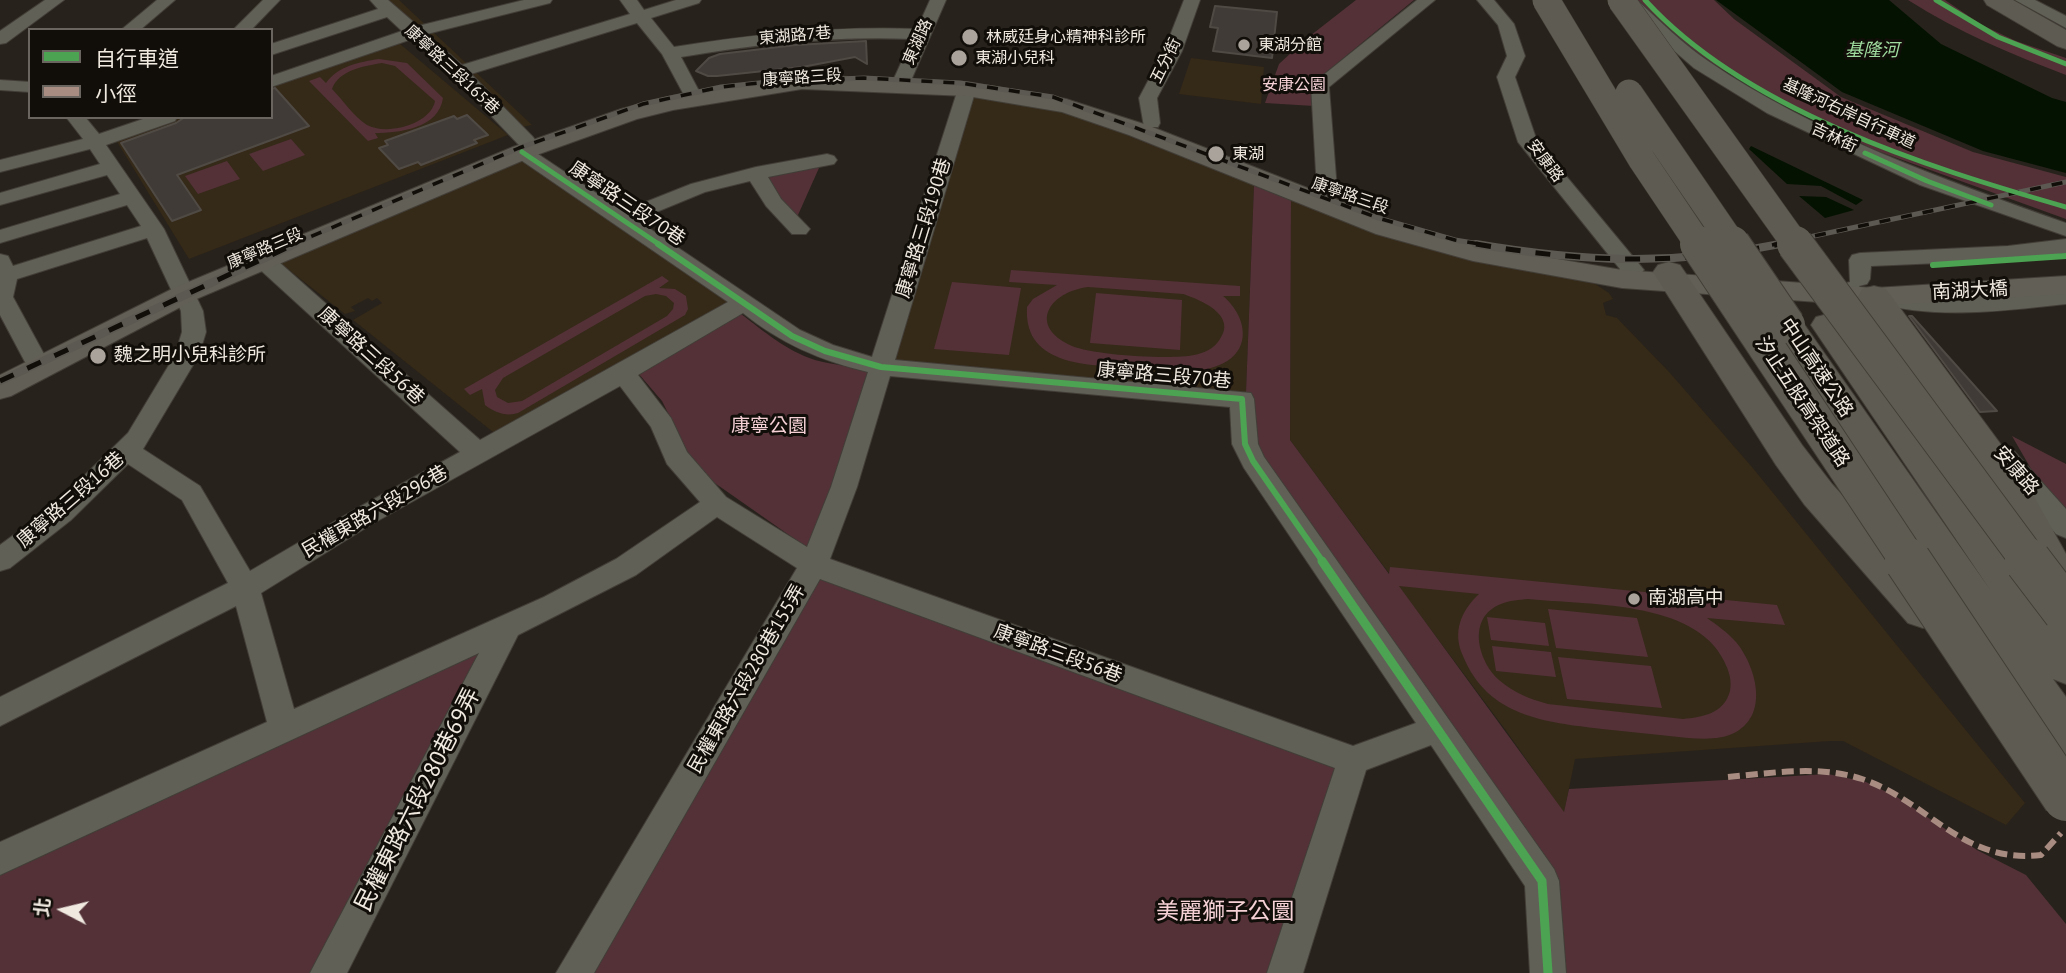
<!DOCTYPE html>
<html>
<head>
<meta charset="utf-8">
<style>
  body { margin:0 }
  #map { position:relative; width:2066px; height:973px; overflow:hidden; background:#27221b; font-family:"PT Sans","Noto Sans TC",sans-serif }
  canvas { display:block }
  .legend { position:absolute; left:28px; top:28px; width:245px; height:91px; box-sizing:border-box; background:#110d08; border:2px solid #6a655e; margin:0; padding:9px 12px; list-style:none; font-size:21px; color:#efe9e0 }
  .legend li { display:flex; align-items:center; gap:14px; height:35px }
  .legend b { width:35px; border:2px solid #6a655e }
  .north { position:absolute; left:28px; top:875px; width:70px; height:70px; -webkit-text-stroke:5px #110d08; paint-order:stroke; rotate:277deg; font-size:19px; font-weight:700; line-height:28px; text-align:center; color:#efe9e0 }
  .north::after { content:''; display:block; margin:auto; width:24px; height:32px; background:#efe9e0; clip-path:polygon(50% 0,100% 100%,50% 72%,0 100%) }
</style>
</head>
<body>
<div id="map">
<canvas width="2066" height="973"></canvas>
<ul class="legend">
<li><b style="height:9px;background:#4ca352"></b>自行車道</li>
<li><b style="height:9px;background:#a88b81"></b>小徑</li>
</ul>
<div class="north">北</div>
</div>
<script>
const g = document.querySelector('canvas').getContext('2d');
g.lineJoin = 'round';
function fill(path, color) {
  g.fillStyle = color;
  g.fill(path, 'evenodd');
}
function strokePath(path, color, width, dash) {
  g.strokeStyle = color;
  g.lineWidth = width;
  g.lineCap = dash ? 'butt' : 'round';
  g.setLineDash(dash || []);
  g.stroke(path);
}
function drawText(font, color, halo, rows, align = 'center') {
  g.font = font + ' "PT Sans","Noto Sans TC",sans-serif';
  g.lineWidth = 6;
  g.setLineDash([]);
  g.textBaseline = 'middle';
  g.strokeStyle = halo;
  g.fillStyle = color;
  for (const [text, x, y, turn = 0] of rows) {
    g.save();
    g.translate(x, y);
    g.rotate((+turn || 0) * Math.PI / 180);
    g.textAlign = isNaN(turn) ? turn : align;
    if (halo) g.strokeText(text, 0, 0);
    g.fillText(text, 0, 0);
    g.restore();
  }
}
fill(new Path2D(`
  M374,0H399L532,125L511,129Z
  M399,43L508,135L189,259L116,140L182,117H271V87Z
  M1191,58L1264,67L1261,104L1179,94Z
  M969,94L1032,104L1083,118L1254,185L1246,392L889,361Z
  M519,159L730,300L729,304L504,430L493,432L353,320L382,303L377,298L372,301L368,298L351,307L355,311L345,314L279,262Z
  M1291,198L1482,259L1595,284L1609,293L1613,299L1603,303L1606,315L1617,318L1670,373L1752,467L2025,803L2006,825L1843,741H1830L1575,759L1564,813L1507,732L1290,440Z`), '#352918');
fill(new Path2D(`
  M1356,0H1414L1313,83L1314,106L1265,103L1279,64L1306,39Z
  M1634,0H1714L1734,19L1841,97L1973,152L2066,177V219L1872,149L1701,58Z
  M1908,0H1945L1982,25L2016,41L2066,58V75C2011,54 1958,32 1908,0Z
  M379,59L407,63L443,98C439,128 400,133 375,133L378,138L368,141L309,81L320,77L326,83C338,66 359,62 379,59ZM382,63L395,66L435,101C431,124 387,136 367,125C355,118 342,99 332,89C339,70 364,66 382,63Z
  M291,139L305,155L263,171L249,154Z
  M227,161L240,179L198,194L185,176Z
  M817,166L819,168L798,215L792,216L764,175Z
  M1254,185L1291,199L1290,440L1389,574L1390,567L1777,605L1785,625L1707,618C1717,625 1727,632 1736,642C1755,665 1770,713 1736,732C1722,740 1704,739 1688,738C1660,735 1631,732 1602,729C1545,722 1488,717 1463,656C1452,632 1461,611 1479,594L1399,586L1564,812L1569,789L1828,774L1866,782L1897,797L1977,850L2026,875L2066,924V973H1560L1551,877L1263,462L1250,427L1246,392ZM1528,599C1586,605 1695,600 1724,661C1729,671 1732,680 1730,691C1724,714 1702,717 1683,719L1548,704C1530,699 1514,693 1499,680C1477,660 1467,617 1501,604C1510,600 1519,600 1528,599Z
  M1011,270L1240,286V296H1223C1249,318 1253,355 1214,367C1191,375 1163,369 1139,368C1095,365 1023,369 1027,307L1033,299L1057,285L1009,282ZM1088,287L1183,294C1201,300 1237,315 1220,339C1214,349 1204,353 1194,355C1171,360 1093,355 1072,346C1027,326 1049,292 1088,287Z
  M662,276L669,281L659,288L675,289L686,296L688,309L685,315L518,413C506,417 494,412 485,405L482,389L470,395L464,389ZM656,294L666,296L674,303L673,309L667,316L522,401L508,403L497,397L495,390L503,378L645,296Z
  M952,282L1021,288L1009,355L934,349Z
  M1096,293L1182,300L1180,350L1090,343Z
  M741,314C765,332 785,350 815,360C833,365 856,366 873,374L809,549L709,479L691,459L662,401L638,373Z
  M2012,436L2066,464V509L2034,474Z
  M815,575L1336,766L1269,973H585Z
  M1548,609L1637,618L1648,657L1556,648Z
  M1487,617L1545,623L1549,646L1491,640Z
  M1492,646L1551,652L1556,677L1496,671Z
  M483,648L314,973H0V871Z
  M1558,657L1651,666L1662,708L1567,699Z`), '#533137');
fill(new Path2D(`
  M1716,0H1889L1941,44L2052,98L2066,102V173L1983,151L1842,92Z
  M1751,146L1863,200L1856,205L1821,186L1787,184L1749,149Z
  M1799,196L1826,197L1854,210L1825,218Z`), '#041202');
const building = new Path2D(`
  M1215,6L1277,12L1272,58L1213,51L1218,28L1210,27Z
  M866,41L867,64L855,57L802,67L717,76H708L696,71L709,58L720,54L796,45Z
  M275,88L309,126L177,175L201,210L172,221L121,143L176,123L185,117H271V89Z
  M467,115L488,135L474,140L477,143L421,165L418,162L399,169L379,148L388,145L385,141L454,116L457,119Z
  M1909,316H1912L1997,411L1980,412Z`);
fill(building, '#403b36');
strokePath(building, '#504a45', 2);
const minor = new Path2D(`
  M45,0H64L6,43L0,44V31Z
  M157,0H175L140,30H121Z
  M263,0H280L251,30H233Z
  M370,0H388L418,26L524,0H552L550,3L427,34L462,65L630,14L620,0H637L644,10L676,0H701L699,3L651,18L674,47C755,34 835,26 917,29L930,0H946L909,85L900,90L891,85L912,39C834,36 758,44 681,57L699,91L690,96L684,95L662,54L637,23L471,74L533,137L536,141L533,145H519L453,76L412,39L271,87V76L402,31L387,17L271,55V44L378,9Z
  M1184,0H1200L1182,51L1157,98L1160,123L1158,127H1144L1139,98L1164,51Z
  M1417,0H1435L1329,87L1337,190L1334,194H1320L1317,190L1311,85Z
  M1477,0H1494L1514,24L1525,56L1515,77L1537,141L1644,270L1630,284H1614L1611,279L1620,269L1518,142L1497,77L1507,56L1498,25Z
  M2015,0H2035L2066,16V28Z
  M1633,1L1639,2C1661,22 1683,44 1708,61C1815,134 1944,180 2066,223V236L1920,185L1767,113L1694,68L1627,10L1625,6Z
  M0,80L30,82V92L0,90Z
  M967,84L976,89L895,360L1251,393L1254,399L1258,444L1264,457L1554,869L1559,881L1566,973H1530L1525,886L1431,745L1366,770L1303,973H1267L1335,768L820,579L594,973H556L797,568L717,517L636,575L518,635L347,973H310L479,653L0,875V842L267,722L236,606L0,726V697L228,583L182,500L128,464L71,520L10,568L0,571V545L53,506L128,433L175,355L182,332L181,311L147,238L17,279L13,297L45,356L41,362L33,364L25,362L0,315V254L8,256L13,266L141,226L127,205L0,243V230L120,194L107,175L0,205V193L100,164L90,149L0,172V160L83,139L66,117H85L99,134L149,117H177L175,121L106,145L164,229L203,311L206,332L199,355L143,449L200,486L250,571L354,510L460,452L255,265L252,260L255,255H271L480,440L728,302L515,156L512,152L515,148H529L623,211L691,184L756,167L827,154L834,156L837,160L834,164L768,177L781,199L810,229L806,234H792L766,206L750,181L705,192L637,220L800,330L833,345L872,357L958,89ZM743,313C780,343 821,361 868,372L831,487L807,547L726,497L687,452L671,418L638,375ZM890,376L1230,407L1232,444L1244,468L1416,723L1353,746L830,559L857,487ZM620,386L651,427L667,464L700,502L616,559L544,597L294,709L261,593L372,524Z
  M2066,239V253L2008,260L1871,266L1870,279L1867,284L1859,286L1868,297L1871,292C1890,287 1911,298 1930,299C1976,299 2021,294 2066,290V304C2001,311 1936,320 1872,302L1910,353L1906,359L1898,361L1890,359L1839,289L1842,284L1850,282L1849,260L1852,255L1860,253L2008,246Z
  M2005,449L2014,451L2066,509V538L2056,534L1996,465L1992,458L1996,451Z`);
const major = new Path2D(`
  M802,75L967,82L1066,99L1147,125L1394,222L1475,245L1622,270L1874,288L2066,276V294L1874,306L1622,288L1473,261L1376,234L1129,135L1062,112L967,96L802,89L673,110L637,119L531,157L194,300L11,396L0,399V375L174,288L513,147L621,109L672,96Z`);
const highway = new Path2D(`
  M1984,0H2013L2066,30V49L2057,46L1987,5Z
  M1669,262L1680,265L1802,445L1832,484L1938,599L1944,611L1938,623L1923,628L1908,623L1804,504L1776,465L1653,272L1658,265Z
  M1874,286L1886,289L2019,469L2066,554V603L2048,599L1990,487L1858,297L1862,289Z
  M1787,314L1799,317L1991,591L1811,325L1816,317L1828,314L1840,317L2066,630V684L2053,679L2066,697V756L2050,750L1775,333L1770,325L1775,317Z`);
strokePath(minor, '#423e37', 2);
strokePath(major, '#423e37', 2);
strokePath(highway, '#423e37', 2);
fill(minor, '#606057');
fill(major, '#625f56');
fill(highway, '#5e5c52');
const railFar1 = new Path2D(`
  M291,245L519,148L643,104L721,87L768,82L864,78L960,83L1053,97L1378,218L1455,240L1486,245
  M1772,245L2066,182`);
const rail = new Path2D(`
  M1476,244C1582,262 1674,266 1780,244
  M0,381L295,244`);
strokePath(railFar1, '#5c5952', 5);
strokePath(rail, '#5c5952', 8);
strokePath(railFar1, '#110d08', 3.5, [11]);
strokePath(rail, '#110d08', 5, [15]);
const highwayBridgeFar2 = new Path2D(`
  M1546,0L1642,160L1699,245
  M1621,0L1796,245
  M1629,93L1733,245`);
const highwayBridgeFar1 = new Path2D(`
  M1698,244L1909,562
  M1732,244L1787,325
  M1795,244L2030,562`);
const highwayBridge = new Path2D(`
  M1908,561L2066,798
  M2028,561L2066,611`);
strokePath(highwayBridgeFar2, '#423e37', 28, []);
strokePath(highwayBridgeFar1, '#423e37', 38, []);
strokePath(highwayBridge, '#423e37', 48, []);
strokePath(highwayBridgeFar2, '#5e5c52', 27);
strokePath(highwayBridgeFar1, '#5e5c52', 36);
strokePath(highwayBridge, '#5e5c52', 46);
strokePath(new Path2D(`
  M1728,777C1772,773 1819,765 1862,779C1930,802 1961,864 2041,855L2061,833`), '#a88b81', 6, [12, 6]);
strokePath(new Path2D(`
  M1645,0C1745,110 1926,167 2066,207
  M1936,0L1998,37L2066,64
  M522,152L660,245
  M1865,153L1927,181L1991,205`), '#4ca352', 5);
strokePath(new Path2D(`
  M658,244L792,336L825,351L881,367L1242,399L1245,444L1253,461L1323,562
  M1933,265L2066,256`), '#4ca352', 6);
strokePath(new Path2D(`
  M1322,561L1542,881L1548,973`), '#4ca352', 9);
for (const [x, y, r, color] of [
  [970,37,9,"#a9a39b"],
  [1244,45,7,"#a9a39b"],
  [959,58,9,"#a9a39b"],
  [1216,154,9,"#a9a39b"],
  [98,356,9,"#a9a39b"],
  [1634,599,7,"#a9a39b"]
]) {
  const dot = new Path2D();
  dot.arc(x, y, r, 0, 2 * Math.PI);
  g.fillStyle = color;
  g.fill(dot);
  strokePath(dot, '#110d08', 2.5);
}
drawText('16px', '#efe9e0', '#110d08', [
  ["東湖路7巷",795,36,-5],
  ["東湖路",918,42,-66],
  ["五分街",1166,61,-64],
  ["康寧路三段165巷",452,70,43],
  ["康寧路三段",802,78,-4],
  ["基隆河右岸自行車道",1849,114,25],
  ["吉林街",1834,138,25],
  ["安康路",1545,161,53],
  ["康寧路三段",1350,196,19],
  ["康寧路三段",265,249,-23]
]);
drawText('16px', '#efe9e0', '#110d08', [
  ["林威廷身心精神科診所",986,37],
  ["東湖分館",1258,45],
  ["東湖小兒科",975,58],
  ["東湖",1232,154]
], 'left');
drawText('16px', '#f5d1d6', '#110d08', [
  ["安康公園",1294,85]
]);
drawText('italic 18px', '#a0dc9f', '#110d08', [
  ["基隆河",1872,51]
]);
drawText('19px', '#efe9e0', '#110d08', [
  ["康寧路三段70巷",627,204,34],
  ["康寧路三段190巷",924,228,-73],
  ["南湖大橋",1970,291,-3],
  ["康寧路三段56巷",371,356,42],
  ["中山高速公路",1816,368,56],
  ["康寧路三段70巷",1164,376,5],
  ["汐止五股高架道路",1802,402,56],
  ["安康路",2016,471,49],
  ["康寧路三段16巷",71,500,-41],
  ["民權東路六段296巷",375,512,-30],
  ["康寧路三段56巷",1058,654,20],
  ["民權東路六段280巷155弄",747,679,-60]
]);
drawText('19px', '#efe9e0', '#110d08', [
  ["魏之明小兒科診所",114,356],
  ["南湖高中",1648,599]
], 'left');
drawText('19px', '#f5d1d6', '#110d08', [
  ["康寧公園",769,427]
]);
drawText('23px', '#efe9e0', '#110d08', [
  ["民權東路六段280巷69弄",418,800,-63]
]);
drawText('23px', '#f5d1d6', '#110d08', [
  ["美麗獅子公圜",1225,912]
]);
</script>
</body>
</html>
